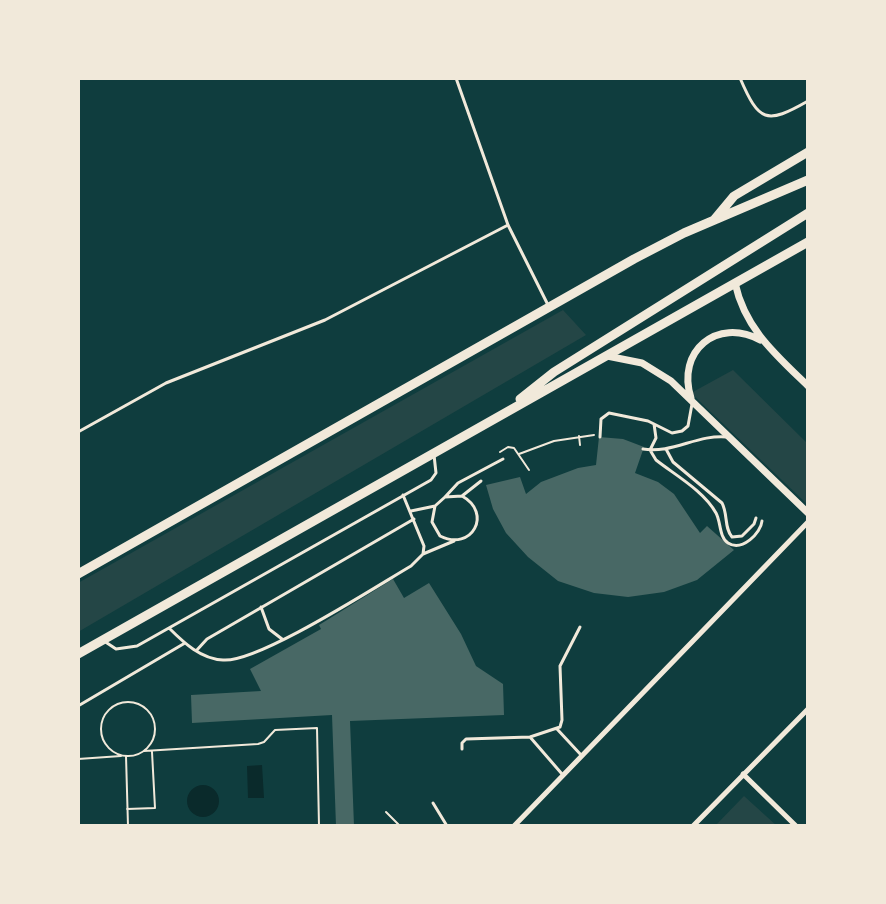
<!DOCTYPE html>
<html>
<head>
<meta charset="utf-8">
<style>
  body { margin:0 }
  #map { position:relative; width:886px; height:904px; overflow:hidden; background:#0f3d3e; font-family:"Source Sans 3",sans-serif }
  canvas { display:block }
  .frame { position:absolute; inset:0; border:80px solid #f1e9da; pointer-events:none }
</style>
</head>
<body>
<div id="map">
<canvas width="886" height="904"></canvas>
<div class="frame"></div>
</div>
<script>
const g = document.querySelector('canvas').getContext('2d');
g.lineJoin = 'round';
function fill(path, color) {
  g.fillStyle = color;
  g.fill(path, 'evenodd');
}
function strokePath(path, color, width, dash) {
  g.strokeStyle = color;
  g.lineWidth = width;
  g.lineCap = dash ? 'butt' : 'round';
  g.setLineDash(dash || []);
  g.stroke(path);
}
fill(new Path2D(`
  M563,310L586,335L78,632V583Z
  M733,370L808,444V505L691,393Z
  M744,796L777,826H715Z`), '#244646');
fill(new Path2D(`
  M262,765L264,798H248L247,766Z
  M187 801a16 16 0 1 1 32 0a16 16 0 1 1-32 0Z`), '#0a2a2b');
fill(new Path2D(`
  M599,437L623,439L644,447L635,473L658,482L674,494L700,533L707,526L734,550L697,580L664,592L628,597L594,593L558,581L528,557L506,533L493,509L486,485L520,477L526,494L541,482L578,468L596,465Z
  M393,579L404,598L429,583L461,634L476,666L503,684L504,715L350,721L354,826H336L332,715L192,723L191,695L261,691L250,669L321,629L319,625Z`), '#486865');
strokePath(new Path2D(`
  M579,436L580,445
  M500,452L508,447L514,448L529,470
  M519,454L554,441L594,435
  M101 729a27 27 0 1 1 54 0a27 27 0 1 1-54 0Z
  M144,751L258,744L264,742L275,730L317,728L319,826
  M126,756L128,826
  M78,759L121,756
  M127,809L155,808L152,752
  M386,812L400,826`), '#f1e9da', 2);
strokePath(new Path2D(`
  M456,78L508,225L548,305
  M740,78C759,122 766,125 808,101
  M654,424L656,438L650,450L656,460C675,475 704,491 716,513C721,522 719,537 728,543C742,552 761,533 762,521
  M78,432L166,383L325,320L508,225
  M600,437L601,419L609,413L648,421L672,433L682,431L688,426L692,404
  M643,449C672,454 698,434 727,437
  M666,449L673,462L722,503C728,514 724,528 732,537L742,536L754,524L756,518
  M462,496L481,481
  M445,497L458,483L503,459
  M411,511L435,506L445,497L462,496C493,513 472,552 440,536L432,522L435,506
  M423,554L454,541
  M261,607L269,629L282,639
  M169,628C184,643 201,659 223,660C258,663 375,587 411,566L423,554L424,546L403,495
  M104,641L116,649L137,646L431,480L436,473L434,455
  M196,651L207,639L414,519
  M78,706L185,643
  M557,729L582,756
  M530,737L562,774
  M462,749V743L466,739L530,737L560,727L562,720L560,666L580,627
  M433,803L447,826`), '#f1e9da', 3);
strokePath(new Path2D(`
  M743,774L796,826
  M514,826L808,522
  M693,826L808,709`), '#f1e9da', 5);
strokePath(new Path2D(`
  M735,283C745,329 776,355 808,386
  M607,356L642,363L671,381L808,513
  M691,398C676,351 717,317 760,340`), '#f1e9da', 7);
strokePath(new Path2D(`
  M714,220L734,196L808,152
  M520,399L554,372L808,213
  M78,574L634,259L684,233L808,180
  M78,654L808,242`), '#f1e9da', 9);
</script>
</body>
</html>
